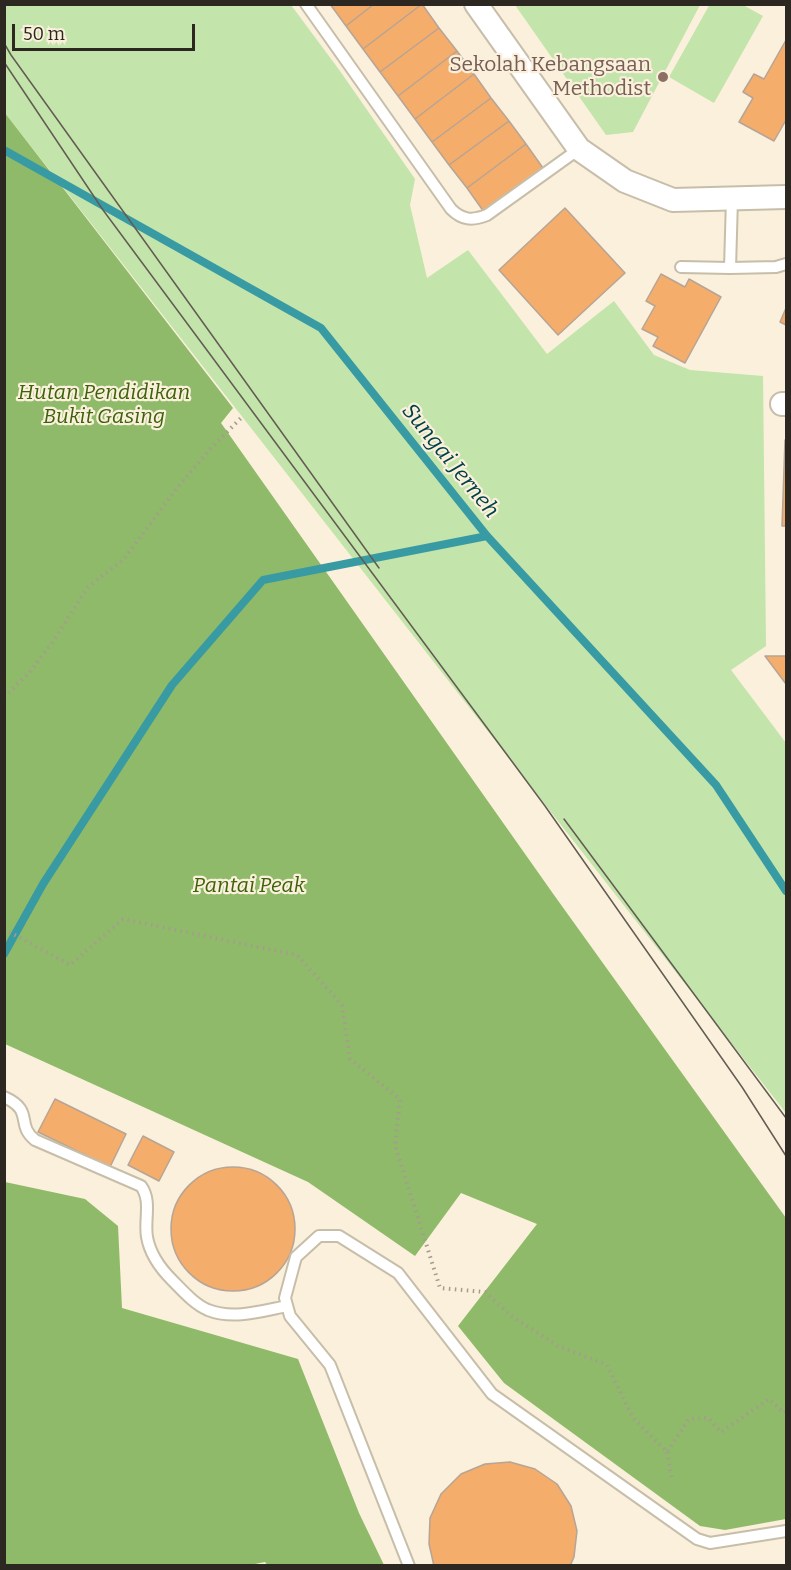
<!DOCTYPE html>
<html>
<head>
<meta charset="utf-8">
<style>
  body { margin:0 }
  #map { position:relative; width:791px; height:1570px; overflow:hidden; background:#faf0db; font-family:Bitter,serif }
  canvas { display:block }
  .frame { position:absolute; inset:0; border:6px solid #2c2821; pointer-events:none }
  .scale { position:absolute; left:12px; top:24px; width:183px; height:27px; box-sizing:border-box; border:3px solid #2c2821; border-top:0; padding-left:8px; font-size:18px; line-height:21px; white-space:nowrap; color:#2c2821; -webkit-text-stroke:4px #faf0db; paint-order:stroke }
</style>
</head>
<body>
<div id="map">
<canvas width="791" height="1570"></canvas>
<div class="frame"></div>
<div class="scale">50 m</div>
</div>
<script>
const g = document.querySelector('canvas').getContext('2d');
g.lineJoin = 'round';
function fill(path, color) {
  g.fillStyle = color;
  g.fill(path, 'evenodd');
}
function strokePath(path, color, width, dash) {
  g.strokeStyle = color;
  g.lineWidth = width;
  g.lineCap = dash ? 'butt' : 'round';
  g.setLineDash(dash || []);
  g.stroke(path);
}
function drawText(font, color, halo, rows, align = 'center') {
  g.font = font + ' Bitter,serif';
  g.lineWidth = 4.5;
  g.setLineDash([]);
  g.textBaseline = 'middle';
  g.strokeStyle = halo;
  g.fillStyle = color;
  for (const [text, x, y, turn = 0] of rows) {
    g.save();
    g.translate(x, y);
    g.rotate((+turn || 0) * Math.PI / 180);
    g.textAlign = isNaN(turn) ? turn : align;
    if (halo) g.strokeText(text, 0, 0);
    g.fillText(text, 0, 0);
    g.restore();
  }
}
fill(new Path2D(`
  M5,4L291,5L340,71L415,179L410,205L427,278L468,250L547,354L614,301L654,355L690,370L763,376L766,646L731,670L786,743V1113L5,113Z
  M710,4L743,5L763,16L714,103L669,77Z
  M515,5H700L633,132L606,135Z`), '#c3e4aa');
fill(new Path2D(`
  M5,113L233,408L221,423L554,895L786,1218V1519L725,1530L700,1526L504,1383L458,1326L537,1224L461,1193L415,1256L308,1182L5,1044Z
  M5,1182L85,1199L118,1226L122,1308L298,1359L359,1513L384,1565L268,1566L265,1562L245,1566L5,1565Z`), '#8fba69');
strokePath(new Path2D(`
  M4,150L321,328L487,536L716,785L786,891
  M4,954L43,884L172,685L263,580L487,536`), '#389aa3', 8);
const building = new Path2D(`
  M330,4H374L346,26Z
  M374,4H422L363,49L346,26Z
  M422,4L439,28L380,72L363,49Z
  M439,28L457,51L398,96L380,72Z
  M786,40V120L774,141L739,122L753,98L743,92L754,74L764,79Z
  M457,51L474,74L415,119L398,96Z
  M474,74L491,98L432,142L415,119Z
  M491,98L509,121L449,165L432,142Z
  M509,121L526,144L467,188L449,165Z
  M526,144L543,168L484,212L467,188Z
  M565,208L625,273L558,335L499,270Z
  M661,274L685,287L689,279L721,297L685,363L653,346L658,337L642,329L655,306L646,301Z
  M786,308V325L780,322Z
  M785,440H786V526H782Z
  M765,656H786V684Z
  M55,1099L126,1134L110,1167L38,1132Z
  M143,1136L174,1152L159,1181L128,1165Z
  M171 1229a62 62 0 1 1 124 0a62 62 0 1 1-124 0Z
  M510,1462L535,1469L557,1484L571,1506L577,1531L574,1557L570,1566H434L429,1544L430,1518L441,1494L461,1474L485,1464Z`);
fill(building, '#f4ad6a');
strokePath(building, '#b6a496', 1.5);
const lane = new Path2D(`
  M306,4L451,209C462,220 472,221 487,215L579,149
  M732,199L730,268L776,267L786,264
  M681,267L730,268
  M4,1097C35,1111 15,1124 35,1140L141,1186C152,1201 144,1220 147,1237C150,1254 160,1268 172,1280C183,1291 194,1304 208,1310C233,1320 262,1311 287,1306
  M409,1566L330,1365L290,1316L285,1298L296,1257L319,1236H339L398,1273L492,1394L697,1539L710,1543L786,1531`);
const street = new Path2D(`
  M476,4L579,149L625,181L673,200L786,197
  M782,404H786`);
strokePath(lane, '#c7beaa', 14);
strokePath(street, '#c7beaa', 26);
strokePath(new Path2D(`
  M4,697L29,673L52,643L88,587L124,559L177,488L212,447L241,418
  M4,929L70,965L123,919L297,955L342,1005L350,1059L400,1099L395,1145L440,1288L485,1292L510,1315L558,1346L607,1365L633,1418L667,1452L689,1419L708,1418L721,1432L769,1399L784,1413L786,1411
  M667,1452L672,1479`), '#a49d8e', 4, [1.5, 4.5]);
strokePath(lane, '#fff', 10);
strokePath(street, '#fff', 22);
strokePath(new Path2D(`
  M4,43L11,55L379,568
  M4,62L103,210L545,806L742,1087L786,1156
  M564,819L786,1118`), '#625c52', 1.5);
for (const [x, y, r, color] of [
  [663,77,6,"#8d6e63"]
]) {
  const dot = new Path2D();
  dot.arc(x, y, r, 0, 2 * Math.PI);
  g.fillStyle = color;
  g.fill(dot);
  strokePath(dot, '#faf0db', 2);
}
drawText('21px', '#785e54', '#faf0db', [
  ["Sekolah Kebangsaan",651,65],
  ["Methodist",651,89]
], 'right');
drawText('italic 21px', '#3c620b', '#faf0db', [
  ["Hutan Pendidikan",104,393],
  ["Bukit Gasing",104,417],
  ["Pantai Peak",249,886]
]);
drawText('italic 22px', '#004148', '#faf0db', [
  ["Sungai Jerneh",450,461,51]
]);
</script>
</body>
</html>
